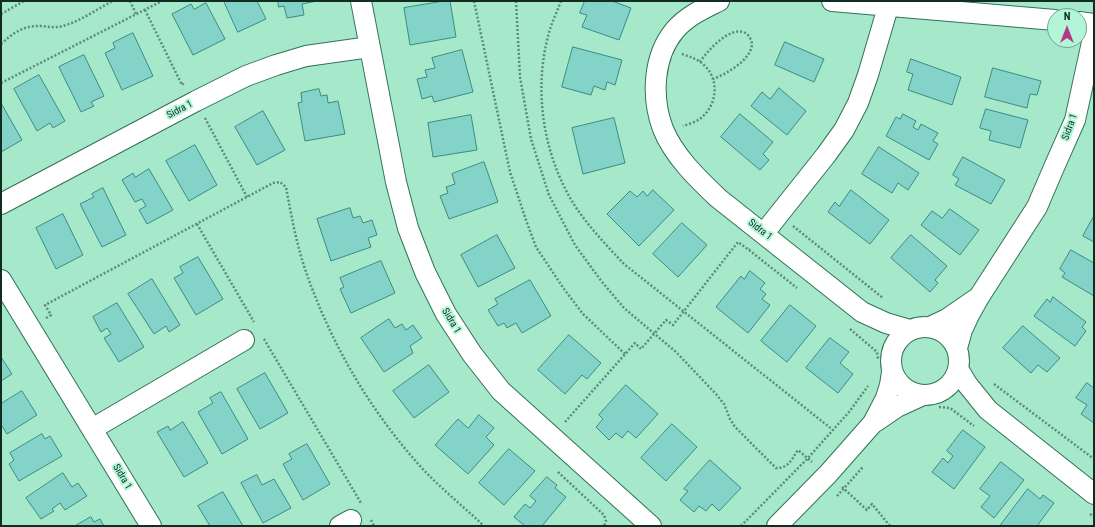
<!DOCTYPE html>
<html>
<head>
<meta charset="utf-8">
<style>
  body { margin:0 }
  #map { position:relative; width:1095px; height:527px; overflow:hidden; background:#a5e8ca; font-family:"Roboto Condensed",sans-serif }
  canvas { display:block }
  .frame { position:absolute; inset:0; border:2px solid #112d22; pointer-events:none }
  .north { position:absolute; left:1047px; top:8px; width:40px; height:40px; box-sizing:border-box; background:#b2f6d7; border:1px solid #72a68f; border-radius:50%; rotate:0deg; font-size:11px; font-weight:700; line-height:16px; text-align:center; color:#112d22 }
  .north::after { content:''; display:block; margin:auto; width:14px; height:18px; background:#b43888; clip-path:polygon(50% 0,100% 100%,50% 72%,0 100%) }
</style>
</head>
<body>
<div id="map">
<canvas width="1095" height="527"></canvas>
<div class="frame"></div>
<div class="north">N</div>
</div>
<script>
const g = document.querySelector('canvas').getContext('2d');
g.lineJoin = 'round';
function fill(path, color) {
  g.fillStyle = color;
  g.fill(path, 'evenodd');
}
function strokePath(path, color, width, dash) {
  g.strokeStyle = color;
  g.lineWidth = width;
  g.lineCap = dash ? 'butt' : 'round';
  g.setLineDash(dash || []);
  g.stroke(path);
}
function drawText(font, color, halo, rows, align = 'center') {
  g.font = font + ' "Roboto Condensed",sans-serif';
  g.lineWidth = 4;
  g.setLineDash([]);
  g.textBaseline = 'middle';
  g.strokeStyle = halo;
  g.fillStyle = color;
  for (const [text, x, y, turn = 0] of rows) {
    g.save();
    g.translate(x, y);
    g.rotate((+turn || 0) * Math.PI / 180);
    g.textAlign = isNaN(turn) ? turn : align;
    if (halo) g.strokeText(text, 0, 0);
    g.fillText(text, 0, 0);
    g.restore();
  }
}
const building = new Path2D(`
  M224,1H257L266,19L238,32Z
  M278,1H317L302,4L304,15L287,18L284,6L279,7Z
  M444,1H450L456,37L410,45L404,8Z
  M585,1H612L631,8L619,40L582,27L587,15L580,13Z
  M206,3L225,39L193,55L172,14L191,4L194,9Z
  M133,33L153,76L122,90L105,53L115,48L113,43Z
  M785,42L824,59L814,82L775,65Z
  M573,47L622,60L615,85L607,82L605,90L594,86L591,95L562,87Z
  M462,50L473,92L434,102L432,96L422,99L417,79L427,77L425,70L435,68L432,58Z
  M84,55L104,96L91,102L94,106L81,112L59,67Z
  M911,59L961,77L952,105L908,90L913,74L907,72Z
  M993,68L1041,81L1037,95L1030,94L1027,108L985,97Z
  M39,75L65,121L53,128L50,123L37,131L14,89Z
  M779,88L806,111L787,135L751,106L762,92L770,99Z
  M319,89L321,96L327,95L328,103L338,101L345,134L305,141L298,103L302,102L301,93Z
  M1,103L22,140L1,152Z
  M986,109L1028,120L1020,148L989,140L991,131L980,128Z
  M263,111L285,150L257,165L235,127Z
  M740,114L773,142L763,154L769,160L760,170L721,137Z
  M903,114L916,121L913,127L918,130L921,124L938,133L933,141L938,144L929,160L886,136L896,117L900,119Z
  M471,115L477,150L433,157L428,123Z
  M614,118L625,163L583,174L572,128Z
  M195,145L217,185L189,201L166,161Z
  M879,147L919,173L908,190L898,183L892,193L862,174Z
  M963,157L1005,180L991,204L955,185L959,179L953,175Z
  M484,162L498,202L449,219L440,196L448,193L446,187L455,184L452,174Z
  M149,169L173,210L147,224L139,210L146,206L142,199L135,202L122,180L133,173L135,177Z
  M103,188L126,235L102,247L80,204L94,197L92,194Z
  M653,190L674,210L639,246L607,214L630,191L637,197L643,191L647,196Z
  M851,190L889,220L870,244L828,212L835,202L839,206Z
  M350,208L353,218L360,216L363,223L372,220L377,235L368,238L371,247L331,261L317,219Z
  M950,209L979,230L960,255L921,225L932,211L942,218Z
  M63,214L83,255L56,269L36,228Z
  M1094,216V242L1083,236Z
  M682,223L707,245L678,277L653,254Z
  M497,235L515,268L478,287L461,255Z
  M911,235L947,266L935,280L938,283L930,292L891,258Z
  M1071,250L1094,263V296L1062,277L1065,273L1060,269Z
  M198,257L223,299L196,315L174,278L183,273L180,267Z
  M381,261L395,293L351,313L340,289L344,287L340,278Z
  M750,271L765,283L760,289L766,294L762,299L770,305L748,333L716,307L741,276L744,279Z
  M152,279L180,325L169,332L166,326L154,334L128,294Z
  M530,280L551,316L522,333L516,323L507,328L504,323L498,326L488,310L498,304L495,299Z
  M1053,297L1086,322L1082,327L1086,331L1075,346L1034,316L1047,299L1050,302Z
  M117,303L144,347L119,362L104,338L111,334L107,328L101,332L93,317Z
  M790,305L816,326L787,362L761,341Z
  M389,319L395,328L402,324L406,330L413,325L422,338L410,346L413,353L384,372L361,338Z
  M1023,326L1060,358L1047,372L1038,365L1031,373L1003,348Z
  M569,335L601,363L587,379L582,375L565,394L538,370Z
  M830,338L849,352L840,363L853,374L838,393L806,368Z
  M1,357L12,374L1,381Z
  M429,365L449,392L414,418L393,391Z
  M265,373L288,413L260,429L237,389Z
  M1087,383L1094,388V423L1081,414L1087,405L1076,398Z
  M626,385L658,414L636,438L628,431L622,438L616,433L609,440L596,427L603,419L599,415Z
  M22,391L37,415L7,434L2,426H1V404Z
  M221,392L248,439L222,454L198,412L213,403L210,398Z
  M479,415L494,428L486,437L494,445L468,474L435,445L458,419L468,428Z
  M183,422L208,463L184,477L157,432L168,426L170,430Z
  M672,424L697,447L666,481L641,458Z
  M963,430L985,447L954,489L932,472L943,458L948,463L953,456L947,451Z
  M42,434L45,439L50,436L62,456L19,481L9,464L14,460L10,453Z
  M307,444L330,484L303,500L283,464L292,459L289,454Z
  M509,449L535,471L504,505L479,483Z
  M710,460L741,488L719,511L712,504L706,511L699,506L694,512L680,500L688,491L684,489Z
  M1001,462L1024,480L994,518L981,507L990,496L980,489Z
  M63,473L72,487L78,483L87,496L65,510L60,503L52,509L54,511L41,519L26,498Z
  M257,475L262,485L274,479L291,508L263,523L241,483Z
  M547,477L557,485L555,488L566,497L542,526H525L514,517L525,504L530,508L536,501L530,496Z
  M1028,489L1040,499L1043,495L1054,503L1037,526H1000Z
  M223,492L243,526H210L198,506Z
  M91,517L94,522L100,519L104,526H75Z`);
fill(building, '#84d3c8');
strokePath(building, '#3c8b82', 1);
const minor = new Path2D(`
  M361,1L396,182L408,228L425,272L446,314L472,354L501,391L651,526
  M719,1C703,9 687,16 675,30C653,56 651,97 663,129C674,156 697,178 718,198L862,312L886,323L910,330
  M832,1L1055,20
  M1079,22L1094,24
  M1,204L196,101L246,76L276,65L306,56L370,47
  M764,233L826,155L844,130L858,103L868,75L888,7
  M1,280L151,526
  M891 361a34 34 0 1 1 68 0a34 34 0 1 1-68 0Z
  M930,327L947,319L976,299
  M957,348L962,330L970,313L979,297L1037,207L1055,165L1075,120L1094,33
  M958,369L967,384L988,410L1094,494
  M875,422L897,407L923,395
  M92,429L244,340
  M340,526L351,520
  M777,526L828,474L873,423L886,398L890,385L892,372`);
strokePath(minor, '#317258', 22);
strokePath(new Path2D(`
  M130,1L136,14
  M474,1L510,172L527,223L536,247L564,289L583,314L625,354
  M516,1L520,77L531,139L549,195L575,245L602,282L624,308L676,352L716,394L724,404L730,419L735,427L776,468C789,468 791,460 798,450L812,462
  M561,1C558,9 554,18 551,26C532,85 542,154 575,206C589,227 607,246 624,264L833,430
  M145,10L182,85L184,83
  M1,14L24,1
  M1,44C13,33 24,25 42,26C49,27 56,28 63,26C81,21 97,9 113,1
  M682,54C690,57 698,59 704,65C720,80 717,105 701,118C696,122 689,124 683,126
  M700,62C707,51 732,23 747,34C750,37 752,41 752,45C750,61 726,74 713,79
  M1,83L162,1
  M205,118L247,197
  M197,224L254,322
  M793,226L883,298
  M749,250L797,288
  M46,318L51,315L45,305L273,183L280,182L286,187C291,214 296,242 305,269C330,342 369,409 420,466C440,488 463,506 484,526
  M850,329L877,352L878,359
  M264,339L361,503
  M994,384L1094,459
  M939,407L950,408L974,426
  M565,422L635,343L641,349L666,320L673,325L738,242L749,250L750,249
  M558,472L604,515L606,521L604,526
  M842,487L867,510L872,504L890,526
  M837,496L863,467
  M1090,514L1094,517
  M371,520L374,526
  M741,526L808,458L849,412L868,386`), '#5c8c77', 2.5, [2, 2]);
strokePath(minor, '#fff', 20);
drawText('10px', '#112d22', '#b2f6d7', [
  ["Sidra 1",180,110,-28],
  ["Sidra 1",1070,127,-70],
  ["Sidra 1",760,230,38],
  ["Sidra 1",451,321,59],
  ["Sidra 1",122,477,59]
]);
</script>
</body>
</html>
